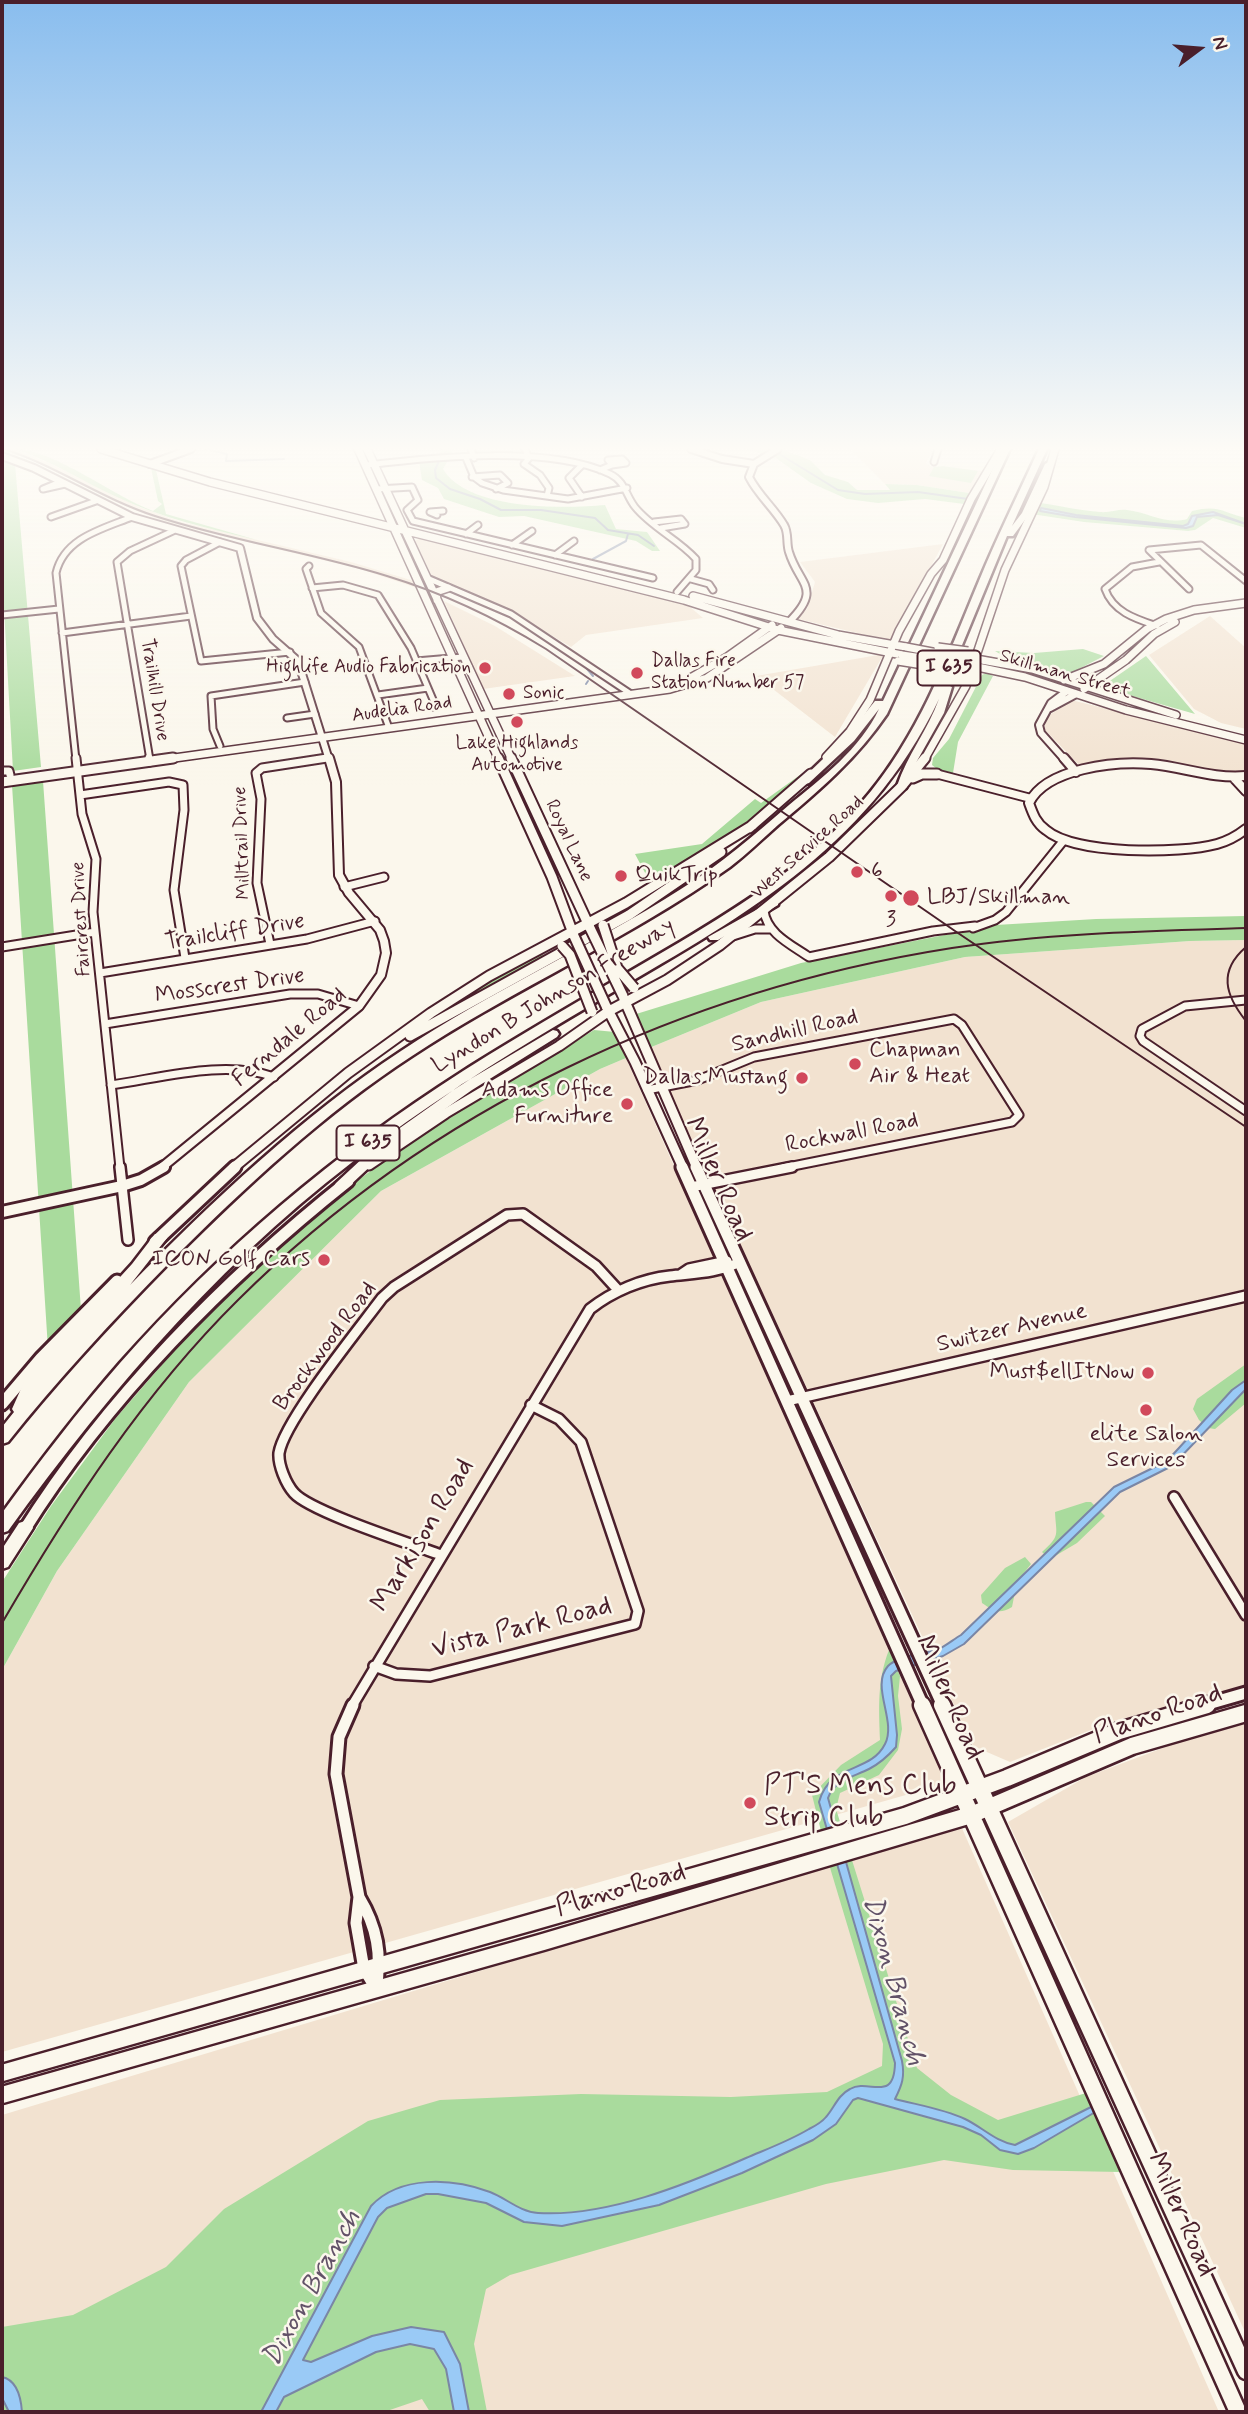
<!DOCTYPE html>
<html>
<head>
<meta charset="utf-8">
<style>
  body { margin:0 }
  #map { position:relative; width:1248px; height:2414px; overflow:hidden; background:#fbf7ec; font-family:Mynerve,sans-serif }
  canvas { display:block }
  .frame { position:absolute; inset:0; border:4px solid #4a1f2b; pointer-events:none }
  .north { position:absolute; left:1164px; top:14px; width:70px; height:70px; -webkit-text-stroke:5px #fbf7ec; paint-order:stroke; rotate:74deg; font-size:19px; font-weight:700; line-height:28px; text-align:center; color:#4a1f2b }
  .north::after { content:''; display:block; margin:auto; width:24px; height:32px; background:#4a1f2b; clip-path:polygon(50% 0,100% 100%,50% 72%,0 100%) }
</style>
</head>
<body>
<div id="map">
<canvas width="1248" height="2414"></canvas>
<div class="frame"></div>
<div class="north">N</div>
</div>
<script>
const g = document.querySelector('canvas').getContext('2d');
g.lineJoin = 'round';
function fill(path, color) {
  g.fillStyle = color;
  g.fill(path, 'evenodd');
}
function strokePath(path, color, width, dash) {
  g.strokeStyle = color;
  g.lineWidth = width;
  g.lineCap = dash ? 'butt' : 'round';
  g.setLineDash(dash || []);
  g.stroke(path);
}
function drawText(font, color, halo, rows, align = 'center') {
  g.font = font + ' Mynerve,sans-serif';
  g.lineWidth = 5;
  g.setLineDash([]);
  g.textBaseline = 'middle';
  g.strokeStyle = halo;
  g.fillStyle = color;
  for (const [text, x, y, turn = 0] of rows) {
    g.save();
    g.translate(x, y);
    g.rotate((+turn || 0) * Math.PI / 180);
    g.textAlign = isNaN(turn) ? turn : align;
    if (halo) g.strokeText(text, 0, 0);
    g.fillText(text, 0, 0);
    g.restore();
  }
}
fill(new Path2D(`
  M14,449L47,462L137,506L181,522L351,562L414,581L417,588L360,569L164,522L111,500L34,461L2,450Z
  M850,449H933L926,463L930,466L985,471L969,493L917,485L885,484Z
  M421,537L689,606L703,618L586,635L571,647L519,616L433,578L415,541Z
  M943,544L891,641L794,618L807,609L815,582L800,562Z
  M444,601L495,626L575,676L483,689Z
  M1210,616L1246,648V729L1221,723L1194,709L1149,655Z
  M884,654L835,737L756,676Z
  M1071,700L1246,743V770L1233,773L1203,771L1160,759H1120L1082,768L1045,730L1044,723L1047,717Z
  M1246,940V1685L1111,1722L1010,1762L973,1746L649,1048L761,1002L965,957L1190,941Z
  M626,1058L948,1783L2,2052V1670L57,1571L189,1382L381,1191L600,1069Z
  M1246,1722V2334L1008,1822L1086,1777L1192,1737Z
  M961,1826L1219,2412H2V2115Z`), '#f2e2d0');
fill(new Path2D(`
  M14,449C54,449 113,496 153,511L162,504L158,501L151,468L156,470L166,514L257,540C209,529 162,518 117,497C83,482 51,460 14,449Z
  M442,449H454L443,469C467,510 562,509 605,505L616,529L647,532L660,551H652L636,541L524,516L499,517L444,499L438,488L422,480L419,461L435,460Z
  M746,449H781L810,460L825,475L848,482L857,490H890L885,484L917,485L969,493L964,504L925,499L878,503L847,499L811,483L773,456Z
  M2,460L15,464L41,767L13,771L2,572Z
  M943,466L978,471L971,483L929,476L934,467Z
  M1023,501C1049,503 1074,510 1100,512C1109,513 1118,509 1127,510C1147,512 1166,525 1187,519L1192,511C1219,504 1224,513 1246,518V528L1213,518L1195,530L1188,531L1084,522L1018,512Z
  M1083,649L1104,656L1069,674C1046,667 1014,664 995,651L1034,653Z
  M1146,656L1195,714L1101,687Z
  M986,673L993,676L958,742L953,773L937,769L932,765L933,758L949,739L982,675Z
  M807,770L750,821L651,884L635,854L702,844L755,799L761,803Z
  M43,781L81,1310L48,1349L12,785Z
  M1246,916V940L1190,941L965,957L761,1002L649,1048L633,1015L801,963L996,925L1096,919Z
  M539,952L545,957L461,1002L457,999Z
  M594,1030L615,1032L626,1058L600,1069L381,1191L189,1382L57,1571L2,1670V1582L51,1506L115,1419L186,1337L249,1273L322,1207L411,1141Z
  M1246,1364V1403L1215,1429L1208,1428L1199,1420L1193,1409L1197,1399Z
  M1086,1502H1091L1105,1516L1077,1543L1050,1559L1042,1552C1061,1535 1056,1535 1055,1512Z
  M1025,1557L1031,1564L1017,1582L1012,1607C999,1615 994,1611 982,1603L981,1595L1005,1568Z
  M889,1650L900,1676L898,1696L902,1729L898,1750L879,1775L840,1793L836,1809L917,2068L951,2095L998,2120L1086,2093L1121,2172L1013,2170L944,2160L826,2184L510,2275L486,2289L474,2344L487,2412H430L422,2399L384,2412H2V2327L73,2315L166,2267L224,2209L368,2121L440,2100L581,2094L731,2097L827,2092L882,2066L883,2044L831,1871L812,1795L841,1765L880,1740C879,1708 877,1680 889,1650Z`), '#a9db9d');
const water = new Path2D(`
  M1041,508L1076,515L1183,526L1188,524L1192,516L1213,512L1246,524L1218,515L1197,517L1193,526L1186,528L1075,517L1040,511Z
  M1246,1380V1389L1172,1466L1120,1492L964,1644L943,1656L896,1671L891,1676L897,1735L896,1747C888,1756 879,1764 869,1769C853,1777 834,1780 828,1798L902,2061C905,2077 902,2085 895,2099C918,2105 944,2109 965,2119C982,2127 996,2142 1015,2145L1095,2105L1097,2111L1034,2148L1018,2154L1000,2150L981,2135L963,2127L858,2098L853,2100L836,2124L813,2140L742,2173L659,2205L562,2226L524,2222L486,2203L438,2194H426L387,2208L378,2217L303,2360L311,2362L372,2336L411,2327L444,2332L460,2364L469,2412H454L446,2369L434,2349L410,2344L376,2352L284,2397L276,2412H261L371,2206C400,2175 452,2178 490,2192C506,2198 520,2212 538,2213C606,2217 685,2185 746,2158C767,2149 789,2141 809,2129C815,2126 822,2122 826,2117C834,2108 838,2095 850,2089C869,2078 894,2104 895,2063L819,1802C830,1762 870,1774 885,1744C897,1721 870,1686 888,1666C899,1655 924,1654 939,1649C947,1645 954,1639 961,1635L1114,1487L1167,1461L1232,1390Z
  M2,2377C17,2380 21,2398 22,2412H9L2,2398Z`);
fill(water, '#9acaf6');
strokePath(water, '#7a86a5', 2);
strokePath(new Path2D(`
  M206,449L227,454L226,461L284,459
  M776,452L838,490L865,494L918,492L968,499
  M443,457L447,449
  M439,461L435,470L436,478L450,489L480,499L501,510H541L595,518L608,530L638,535L654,546
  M593,559L626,541L628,534
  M582,663L593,676
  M586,684L588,681`), '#7a86a5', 2);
const minorFar3 = new Path2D(`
  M471,449L474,458
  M525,449L529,458L524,464L540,475L549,488L547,496
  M466,458L474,477L482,483L503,490L568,499L627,488
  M622,459L626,463L612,465L608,460Z
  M934,462L938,449
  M367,465C434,457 549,445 610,474C625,481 626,496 635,507C652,528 678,539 696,559V570L677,592
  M582,465L569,478L582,497
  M600,470L612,465
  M472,477L500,475L508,483L496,489
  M60,482L43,489L65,484
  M377,489L412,487L418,500L407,510L413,521L653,578
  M437,515L430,512L443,511
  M51,517L96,501
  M654,522L681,519L685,524L661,528
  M466,534L478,525
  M220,542L186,560L181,566L201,661L290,652
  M512,545L532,531
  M555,555L574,541
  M309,566L306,569L321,613L359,647L389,728
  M427,578L511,614L631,694
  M691,579L709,584L713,590
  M312,588L343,585L378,595L411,648L434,702L433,707
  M1189,589L1149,550L1201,545L1246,581
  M2,615L59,609
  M1157,626C1136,619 1113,612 1105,589L1132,567L1159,562
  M62,633L191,616
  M416,661L463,657
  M378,695L428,688
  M287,718L315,714
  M220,746L213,729L211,696L305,682
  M76,760L56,573C64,538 102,529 132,517
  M150,760L117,562L130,551L173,531
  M315,760L328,758`);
const minorFar2 = new Path2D(`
  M76,758L82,814L96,859L93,912L120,1168
  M149,758L150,762
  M2,771H9L10,775
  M937,774L1029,798
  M80,795L169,782L183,785L184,810L174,890L185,958
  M344,887L384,877
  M764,911C767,934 792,945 809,957L933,931L975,926
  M973,928L995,920L1006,912L1064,840
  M733,936L755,929H771
  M270,944L257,883L261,799L256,773L262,768L327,758
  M2,947L95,932
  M100,973L307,939L375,921
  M1246,1000L1185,1006L1142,1029L1140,1036L1143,1041L1246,1111
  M105,1024L290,994H318L359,1006
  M111,1085C161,1078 226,1059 274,1077
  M647,1090L698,1080L754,1057L954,1019L962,1025L1019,1115L1012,1122L783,1168`);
const minorFar1 = new Path2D(`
  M120,1167L128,1240
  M691,1187L792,1167
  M680,1275L689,1269L727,1261
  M787,1401L1246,1296
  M1174,1497L1246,1615
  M441,1555C412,1544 311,1512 294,1493C286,1484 278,1465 279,1453C284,1421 359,1329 382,1298L394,1287L507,1215L523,1214L596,1266L618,1290
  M374,1666L396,1674L430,1676L635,1624L638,1611L581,1442L559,1419L531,1405
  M352,1706L590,1309C613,1291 642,1279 670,1276C695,1273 717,1273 740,1262`);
const minor = new Path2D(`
  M353,1705L339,1737L336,1774L359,1897L356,1923L364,1969L376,1989
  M359,1897C377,1927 382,1955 376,1989`);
const tertiaryFar2 = new Path2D(`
  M691,449L722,459L754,464
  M778,449L754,464L749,477C758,495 774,508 784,525C789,533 786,543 789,552C799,585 823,588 789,622
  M2,456L34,468L132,517L240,548L257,618L273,639L298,661L329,760
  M150,464L191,449
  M1050,708L1076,694
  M1065,760L1041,733L1039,725L1051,703L1067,691`);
const tertiaryFar1 = new Path2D(`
  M1064,758L1076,772
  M1246,776C1212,779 1184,767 1151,764C1115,761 1046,768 1029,803C1033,814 1036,823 1046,830C1075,855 1180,854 1217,844C1228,841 1237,836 1246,829
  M1234,778L1246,791
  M161,1168L359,1006L381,975L386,953L384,941L380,930L349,893L339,875L336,782L329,758`);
const tertiary = new Path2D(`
  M2,1212L122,1186L141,1180L164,1167`);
const secondaryFar3 = new Path2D(`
  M101,449L210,482L684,600L778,630L902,655
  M358,449L499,760
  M367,449L512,760
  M693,596L838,635L906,647
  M437,600L436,592L448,588
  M965,657L1032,669L1176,715
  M968,665L1025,677L1126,710L1246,740
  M692,677L727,657L772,625
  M1064,680L1104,664L1147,629L1166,619L1194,610L1246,603
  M1084,689L1126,660L1154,634L1175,622
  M826,757L850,731L870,700L899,631L931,574L943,560L971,499L1001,449
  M160,760L670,689L707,678L781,628
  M924,760L966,686L1005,570L1044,487L1055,449`);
const secondaryFar2 = new Path2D(`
  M498,758L552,877L574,936
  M511,758L590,928
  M913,778L922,774H937
  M2,782L173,758
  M749,828L811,774
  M624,999L697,1168
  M606,1006L635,1062L683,1168
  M410,1036L629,915L721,852
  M369,1165L446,1113L559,1046L609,1011L667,980L720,945L829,857L902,786L925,758
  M233,1168L348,1073L431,1013L489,976L626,903L753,825`);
const secondaryFar1 = new Path2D(`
  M682,1167L923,1706
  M696,1167L943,1706
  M155,1242L235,1167
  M2,1404L41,1358L117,1281
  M23,1532C106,1399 226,1278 348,1181
  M1201,1706L1246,1693`);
const secondary = new Path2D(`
  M922,1705L1238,2412
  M942,1705L1246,2371
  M2,2073L905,1816L1007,1778L1119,1731L1207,1705
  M2,2095L543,1942L971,1815L1132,1746L1246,1713`);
const motorway = new Path2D(`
  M1002,449H1010L887,714C857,758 819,791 778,825C762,839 747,854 730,867C629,939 515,988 412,1056C323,1114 245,1187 170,1262C113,1320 58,1379 8,1442L2,1444V1427L14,1412L12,1409L24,1382L132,1264L155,1234H165L167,1238L130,1285C214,1200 301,1117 401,1051C491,991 590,947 681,889C720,865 754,835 789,805C821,779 861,748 879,709L854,741L809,783L805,784L800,781L846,737L875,701H883Z
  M1039,449H1047L1012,526L1022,513L1045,464L1049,462L1053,464L1030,513L1013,536H1007L946,684L952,687L944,713L917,761L906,788H898L897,786C907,755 928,730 939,699C866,853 737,919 598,1001C523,1045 449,1090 379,1142C232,1249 114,1384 8,1531L2,1533V1513C39,1462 78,1411 120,1363C220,1250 336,1152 463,1071C534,1026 607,985 680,942C745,903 811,861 861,803C918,738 946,660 979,581C997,537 1019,493 1039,449Z
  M774,900L778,901V905L718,940H710L708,937Z
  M553,1030L557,1031L559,1034L557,1037L472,1090L390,1148L346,1189H336L334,1186L336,1183L380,1142L462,1084Z
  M25,1521L31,1523L33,1528L8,1567L2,1569V1549L19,1523Z`);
strokePath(minorFar3, '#4a1f2b', 9);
strokePath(minorFar2, '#4a1f2b', 11);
strokePath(minorFar1, '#4a1f2b', 14);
strokePath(minor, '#4a1f2b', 17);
strokePath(tertiaryFar2, '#4a1f2b', 10);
strokePath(tertiaryFar1, '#4a1f2b', 12);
strokePath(tertiary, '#4a1f2b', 16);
strokePath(secondaryFar3, '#4a1f2b', 10);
strokePath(secondaryFar2, '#4a1f2b', 13);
strokePath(secondaryFar1, '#4a1f2b', 17);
strokePath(secondary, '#4a1f2b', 21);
strokePath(motorway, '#4a1f2b', 5);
strokePath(minorFar3, '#fbf7ec', 5);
strokePath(minorFar2, '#fbf7ec', 7);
strokePath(minorFar1, '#fbf7ec', 9);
strokePath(minor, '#fbf7ec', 11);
strokePath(tertiaryFar2, '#fbf7ec', 6);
strokePath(tertiaryFar1, '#fbf7ec', 8);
strokePath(tertiary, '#fbf7ec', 10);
strokePath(secondaryFar3, '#fbf7ec', 7);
strokePath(secondaryFar2, '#fbf7ec', 9);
strokePath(secondaryFar1, '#fbf7ec', 11);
strokePath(secondary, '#fbf7ec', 16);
fill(motorway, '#fbf7ec');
strokePath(new Path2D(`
  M4,449C57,466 102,499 155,516C231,541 310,552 387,576C443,593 496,618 546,649L955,931L1246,1127`), '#4a1f2b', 2);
strokePath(new Path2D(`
  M1246,947C1218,971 1225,995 1246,1021
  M2,1623C69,1508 143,1394 238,1300C431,1108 684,990 952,948C1049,933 1148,931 1246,928`), '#4a1f2b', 2);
const secondaryBridgeFar1 = new Path2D(`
  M906,647L948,655
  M938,647L968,651
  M902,655L962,664
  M898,661L961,671`);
const secondaryBridge = new Path2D(`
  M603,925L617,968L634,988
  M590,928L623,996
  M574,936L606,1006
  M562,946L570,955L592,1012`);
strokePath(secondaryBridgeFar1, '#4a1f2b', 10, []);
strokePath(secondaryBridge, '#4a1f2b', 13, []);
strokePath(secondaryBridgeFar1, '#fbf7ec', 7);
strokePath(secondaryBridge, '#fbf7ec', 9);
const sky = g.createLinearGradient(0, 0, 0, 787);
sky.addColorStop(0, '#89bdee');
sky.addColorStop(0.57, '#fdfbf6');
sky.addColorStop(1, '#fdfbf600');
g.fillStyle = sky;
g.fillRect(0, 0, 1248, 787);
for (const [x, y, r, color] of [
  [485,668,7,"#d1495b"],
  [637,673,7,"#d1495b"],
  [509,694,7,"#d1495b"],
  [517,722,7,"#d1495b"],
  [857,872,7,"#d1495b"],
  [621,876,7,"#d1495b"],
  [891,896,7,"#d1495b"],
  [911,898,9,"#d1495b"],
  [855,1064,7,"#d1495b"],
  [802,1078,7,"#d1495b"],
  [627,1104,7,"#d1495b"],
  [324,1260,7,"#d1495b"],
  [1148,1373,7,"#d1495b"],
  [1146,1410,7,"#d1495b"],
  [750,1803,7,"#d1495b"]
]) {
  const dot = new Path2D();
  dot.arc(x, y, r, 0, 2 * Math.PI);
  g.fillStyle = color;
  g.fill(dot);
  strokePath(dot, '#fbf7ec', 2.5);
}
drawText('19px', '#4a1f2b', '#fbf7ec', [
  ["Dallas Fire",651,662],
  ["Station Number 57",651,684],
  ["Highlife Audio Fabrication",471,668,"right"],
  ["Sonic",523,694],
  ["Lake Highlands",517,744,"center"],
  ["Automotive",517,766,"center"]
], 'left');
drawText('19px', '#4a1f2b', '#fbf7ec', [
  ["Skillman Street",1065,675,16],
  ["Trailhill Drive",154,690,81],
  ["Audelia Road",402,710,-8],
  ["Royal Lane",568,841,65],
  ["Milltrail Drive",243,843,-92],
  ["West Service Road",808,848,-42],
  ["Faircrest Drive",82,919,-93]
]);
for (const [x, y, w] of [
  [949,668,63],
  [368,1143,63]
]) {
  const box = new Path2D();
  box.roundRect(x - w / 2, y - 17.5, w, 35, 5);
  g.fillStyle = '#fbf7ec';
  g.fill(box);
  strokePath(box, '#4a1f2b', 2);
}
drawText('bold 21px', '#4a1f2b', null, [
  ["I 635",949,668],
  ["I 635",368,1143]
]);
drawText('23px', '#4a1f2b', '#fbf7ec', [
  ["6",871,872],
  ["QuikTrip",635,876],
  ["LBJ/Skillman",927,898],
  ["3",891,921,"center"],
  ["Chapman",869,1051],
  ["Air & Heat",869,1077],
  ["Dallas Mustang",788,1078,"right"],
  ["Adams Office",613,1091,"right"],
  ["Furniture",613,1117,"right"],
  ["ICON Golf Cars",310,1260,"right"],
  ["Must$ellItNow",1134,1373,"right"],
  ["elite Salon",1146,1435,"center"],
  ["Services",1146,1461,"center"]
], 'left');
drawText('23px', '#4a1f2b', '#fbf7ec', [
  ["Trailcliff Drive",235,933,-9],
  ["Mosscrest Drive",230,987,-8],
  ["Lyndon B Johnson Freeway",554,997,-31],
  ["Sandhill Road",795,1032,-13],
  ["Ferndale Road",290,1038,-40],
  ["Rockwall Road",852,1134,-11],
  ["Switzer Avenue",1012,1329,-13],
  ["Brockwood Road",326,1347,-53]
]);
drawText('28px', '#4a1f2b', '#fbf7ec', [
  ["Miller Road",717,1180,66],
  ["Markison Road",424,1536,-59],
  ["Vista Park Road",522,1629,-14],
  ["Miller Road",948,1698,66],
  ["Plano Road",1158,1715,-19],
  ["Plano Road",621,1891,-16],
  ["Miller Road",1180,2215,66]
]);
drawText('28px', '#4a1f2b', '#fbf7ec', [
  ["PT'S Mens Club",764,1787],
  ["Strip Club",764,1819]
], 'left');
drawText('italic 28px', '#625268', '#fbf7ec', [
  ["Dixon Branch",892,1981,75],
  ["Dixon Branch",313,2289,-61]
]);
</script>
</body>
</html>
